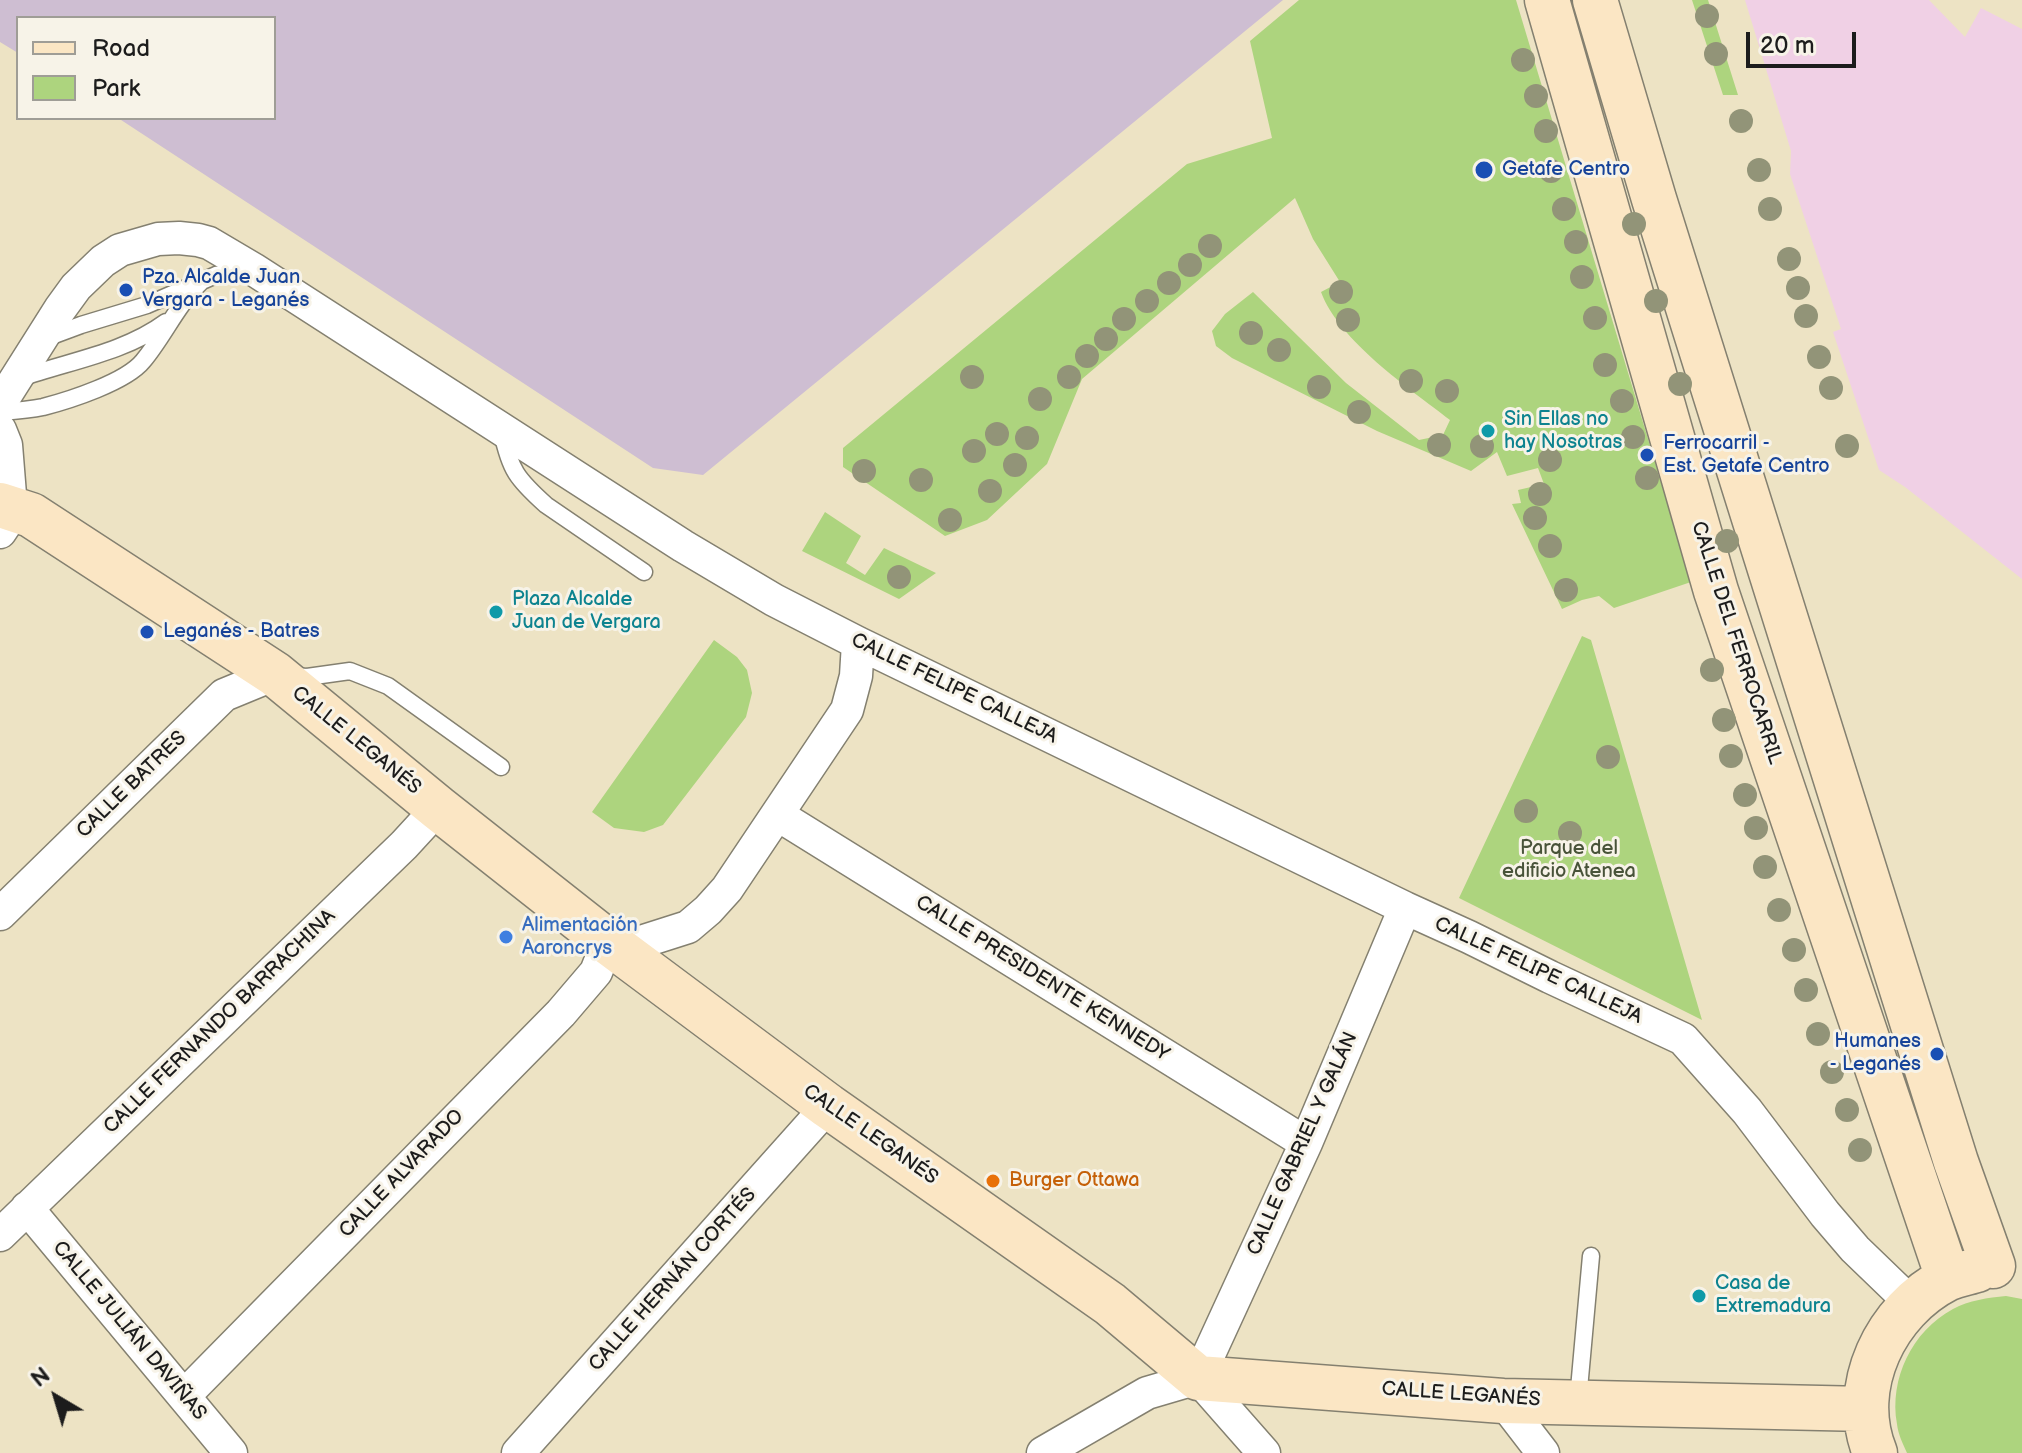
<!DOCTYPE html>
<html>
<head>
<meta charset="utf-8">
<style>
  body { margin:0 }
  #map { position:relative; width:2022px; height:1453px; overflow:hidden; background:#ede3c4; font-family:"Balsamiq Sans",sans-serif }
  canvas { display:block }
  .legend { position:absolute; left:16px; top:16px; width:260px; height:104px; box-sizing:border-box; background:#f7f3e8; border:2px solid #9f9d96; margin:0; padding:10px 14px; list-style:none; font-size:24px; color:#1c1c1c }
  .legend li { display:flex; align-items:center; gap:16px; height:40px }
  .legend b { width:40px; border:2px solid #9f9d96 }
  .north { position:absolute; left:16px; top:1357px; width:80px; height:80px; -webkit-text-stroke:6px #f7f3e8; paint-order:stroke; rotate:322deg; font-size:22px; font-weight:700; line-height:32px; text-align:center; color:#1c1c1c }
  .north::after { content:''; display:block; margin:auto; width:28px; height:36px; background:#1c1c1c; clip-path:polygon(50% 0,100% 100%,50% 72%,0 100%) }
  .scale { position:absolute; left:1746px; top:32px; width:110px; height:36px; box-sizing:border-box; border:4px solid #1c1c1c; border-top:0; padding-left:10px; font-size:24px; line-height:28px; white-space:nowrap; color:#1c1c1c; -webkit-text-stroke:6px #f7f3e8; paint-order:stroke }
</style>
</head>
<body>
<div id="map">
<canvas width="2022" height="1453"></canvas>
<ul class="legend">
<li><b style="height:10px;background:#fbe6c4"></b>Road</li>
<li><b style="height:22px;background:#add47e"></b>Park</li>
</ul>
<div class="north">N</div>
<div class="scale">20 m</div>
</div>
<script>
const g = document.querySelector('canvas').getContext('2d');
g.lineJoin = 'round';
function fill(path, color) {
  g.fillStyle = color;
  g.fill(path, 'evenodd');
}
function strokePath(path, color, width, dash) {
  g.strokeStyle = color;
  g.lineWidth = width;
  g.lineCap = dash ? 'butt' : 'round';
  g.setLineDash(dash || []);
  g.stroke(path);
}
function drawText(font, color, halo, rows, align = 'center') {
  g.font = font + ' "Balsamiq Sans",sans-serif';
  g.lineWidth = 6;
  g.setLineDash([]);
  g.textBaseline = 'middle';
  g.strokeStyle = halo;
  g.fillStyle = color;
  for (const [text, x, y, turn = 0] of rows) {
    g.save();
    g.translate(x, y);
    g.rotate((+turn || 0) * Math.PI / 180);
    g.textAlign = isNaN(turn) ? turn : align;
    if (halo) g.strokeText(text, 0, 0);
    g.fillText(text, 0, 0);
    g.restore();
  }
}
fill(new Path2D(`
  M1745,0H1929L1965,37L1981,8L2022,29V579L1905,487L1879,470L1833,332L1841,329L1790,174L1791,151Z`), '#f0d0e5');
fill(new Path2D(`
  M0,0H1283L703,475L653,468L118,118H274V18H18V53L0,42Z`), '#cebed2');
fill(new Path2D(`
  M1299,0H1516L1691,582L1614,608L1599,596L1582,600L1562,609L1512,504L1521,503L1518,490L1544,484L1538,468L1507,476L1497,452L1471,471L1377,431L1232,358L1216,346L1212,331L1225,314L1253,292L1346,383L1419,440L1443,435L1450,420C1409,388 1339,341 1321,292L1340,282L1313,239L1295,198L1082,379L1047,464L987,520L945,536L843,467V448L1187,164L1272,138L1250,41Z
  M1692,0H1708L1738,95H1723Z
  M825,512L861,536L846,563L865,575L884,548L936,573L899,599L802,551Z
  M1582,636L1591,640L1702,1020L1459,898Z
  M714,640L737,657L747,670L752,693L746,717L663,825L644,832L614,828L592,812Z
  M2006,1296L2022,1299V1453H1907C1903,1444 1898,1434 1897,1424C1889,1379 1912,1331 1953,1309C1969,1300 1988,1298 2006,1296Z`), '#add47e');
const lane = new Path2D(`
  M46,338L81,325L147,305L216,275L247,270
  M21,378C69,361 124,353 166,322
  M0,412C14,411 29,410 43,407C70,400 126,382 143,361C164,336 177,305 201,282
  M502,432C510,470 517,479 546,505L644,572
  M293,676L307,677L350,671L388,686L501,767
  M1578,1400L1591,1256`);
const street = new Path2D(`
  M0,404L60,309L76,287L103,261L120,250L158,239L179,238L198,240L209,243L253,269L683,546L774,600L858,643L1405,908L1469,937L1550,977L1683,1039L1747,1111L1825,1214L1855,1249L1911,1303
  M0,430L6,445L11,507L6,523L0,532
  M778,815L1306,1143
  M0,914L224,695L275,674
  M619,949L688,927L708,910L727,889L847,710L856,676L858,643
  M27,1208L231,1453
  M0,1235L404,845L438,808
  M1198,1378L1306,1143L1405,908
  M1198,1378L1264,1453
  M184,1396L561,1013L596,972L608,942
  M1503,1401L1543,1453
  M518,1453L828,1106
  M1043,1453L1147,1393L1198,1378`);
const secondary = new Path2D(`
  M1547,0L1716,591L1948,1278
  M1595,0L1654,199L1956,1162L1993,1266
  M0,505L31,515L275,674L438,808L608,942L828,1106L1110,1304L1198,1378L1503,1401L1866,1409
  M1875,1453C1848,1387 1886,1310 1947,1279C1956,1275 1967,1273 1977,1270`);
strokePath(lane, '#848070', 19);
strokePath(street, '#848070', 35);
strokePath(secondary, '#848070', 47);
strokePath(lane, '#fff', 16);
strokePath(street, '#fff', 32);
strokePath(secondary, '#fbe6c4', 44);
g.fillStyle = '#929478';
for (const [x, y] of [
  [1707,16],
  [1716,54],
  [1523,60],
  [1536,96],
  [1741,121],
  [1546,131],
  [1759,170],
  [1551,171],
  [1564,209],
  [1770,209],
  [1634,224],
  [1576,242],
  [1210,246],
  [1789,259],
  [1190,265],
  [1582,277],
  [1169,283],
  [1798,288],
  [1341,292],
  [1147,301],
  [1656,301],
  [1806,316],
  [1595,318],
  [1124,319],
  [1348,320],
  [1251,333],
  [1106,339],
  [1279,350],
  [1087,356],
  [1819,357],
  [1605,365],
  [972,377],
  [1069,377],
  [1411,381],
  [1680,384],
  [1319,387],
  [1831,388],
  [1447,391],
  [1040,399],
  [1622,401],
  [1359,412],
  [997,434],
  [1633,437],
  [1027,438],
  [1439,445],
  [1482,446],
  [1847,446],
  [974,451],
  [1550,460],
  [1015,465],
  [864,471],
  [1647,478],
  [921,480],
  [990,491],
  [1540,494],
  [1535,518],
  [950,520],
  [1727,541],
  [1550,546],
  [899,577],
  [1566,590],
  [1712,670],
  [1724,720],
  [1731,756],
  [1608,757],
  [1745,795],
  [1526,811],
  [1756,828],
  [1570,833],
  [1765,867],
  [1779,910],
  [1794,950],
  [1806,990],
  [1818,1034],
  [1832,1072],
  [1847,1110],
  [1860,1150]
]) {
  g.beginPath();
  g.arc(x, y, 12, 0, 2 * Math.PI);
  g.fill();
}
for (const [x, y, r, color] of [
  [1484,170,10,"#1a4fb4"],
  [126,290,8,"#1a4fb4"],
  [1488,431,8,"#0f9aa8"],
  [1647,455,8,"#1a4fb4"],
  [496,612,8,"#0f9aa8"],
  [147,632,8,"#1a4fb4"],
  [506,937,8,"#3f7fe0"],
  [1937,1054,8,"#1a4fb4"],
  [993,1181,8,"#e8710a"],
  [1699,1296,8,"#0f9aa8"]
]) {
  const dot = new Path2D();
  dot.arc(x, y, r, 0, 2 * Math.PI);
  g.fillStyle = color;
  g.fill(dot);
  strokePath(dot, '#f7f3e8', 3);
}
drawText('20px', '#164399', '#f7f3e8', [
  ["Getafe Centro",1502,170],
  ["Pza. Alcalde Juan",142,278],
  ["Vergara - Leganés",142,301],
  ["Ferrocarril -",1663,444],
  ["Est. Getafe Centro",1663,467],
  ["Leganés - Batres",163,632],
  ["Humanes",1921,1042,"right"],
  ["- Leganés",1921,1065,"right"]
], 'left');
drawText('20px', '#0d838f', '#f7f3e8', [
  ["Sin Ellas no",1504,420],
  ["hay Nosotras",1504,443],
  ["Plaza Alcalde",512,600],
  ["Juan de Vergara",512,623],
  ["Casa de",1715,1284],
  ["Extremadura",1715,1307]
], 'left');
drawText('20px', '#1c1c1c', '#f7f3e8', [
  ["CALLE DEL FERROCARRIL",1736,643,72],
  ["CALLE FELIPE CALLEJA",954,689,26],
  ["CALLE LEGANÉS",356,741,39],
  ["CALLE BATRES",132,785,-44],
  ["CALLE FELIPE CALLEJA",1538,971,25],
  ["CALLE PRESIDENTE KENNEDY",1042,979,32],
  ["CALLE FERNANDO BARRACHINA",220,1022,-44],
  ["CALLE LEGANÉS",870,1135,35],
  ["CALLE GABRIEL Y GALÁN",1303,1144,-66],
  ["CALLE ALVARADO",402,1174,-46],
  ["CALLE HERNÁN CORTÉS",673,1280,-48],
  ["CALLE JULIÁN DAVIÑAS",129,1331,50],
  ["CALLE LEGANÉS",1461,1395,4]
]);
drawText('20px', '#485339', '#f7f3e8', [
  ["Parque del",1569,849],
  ["edificio Atenea",1569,872]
]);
drawText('20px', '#366cbe', '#f7f3e8', [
  ["Alimentación",522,926],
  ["Aaroncrys",522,949]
], 'left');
drawText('20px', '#c56008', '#f7f3e8', [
  ["Burger Ottawa",1009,1181]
], 'left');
</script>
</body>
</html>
